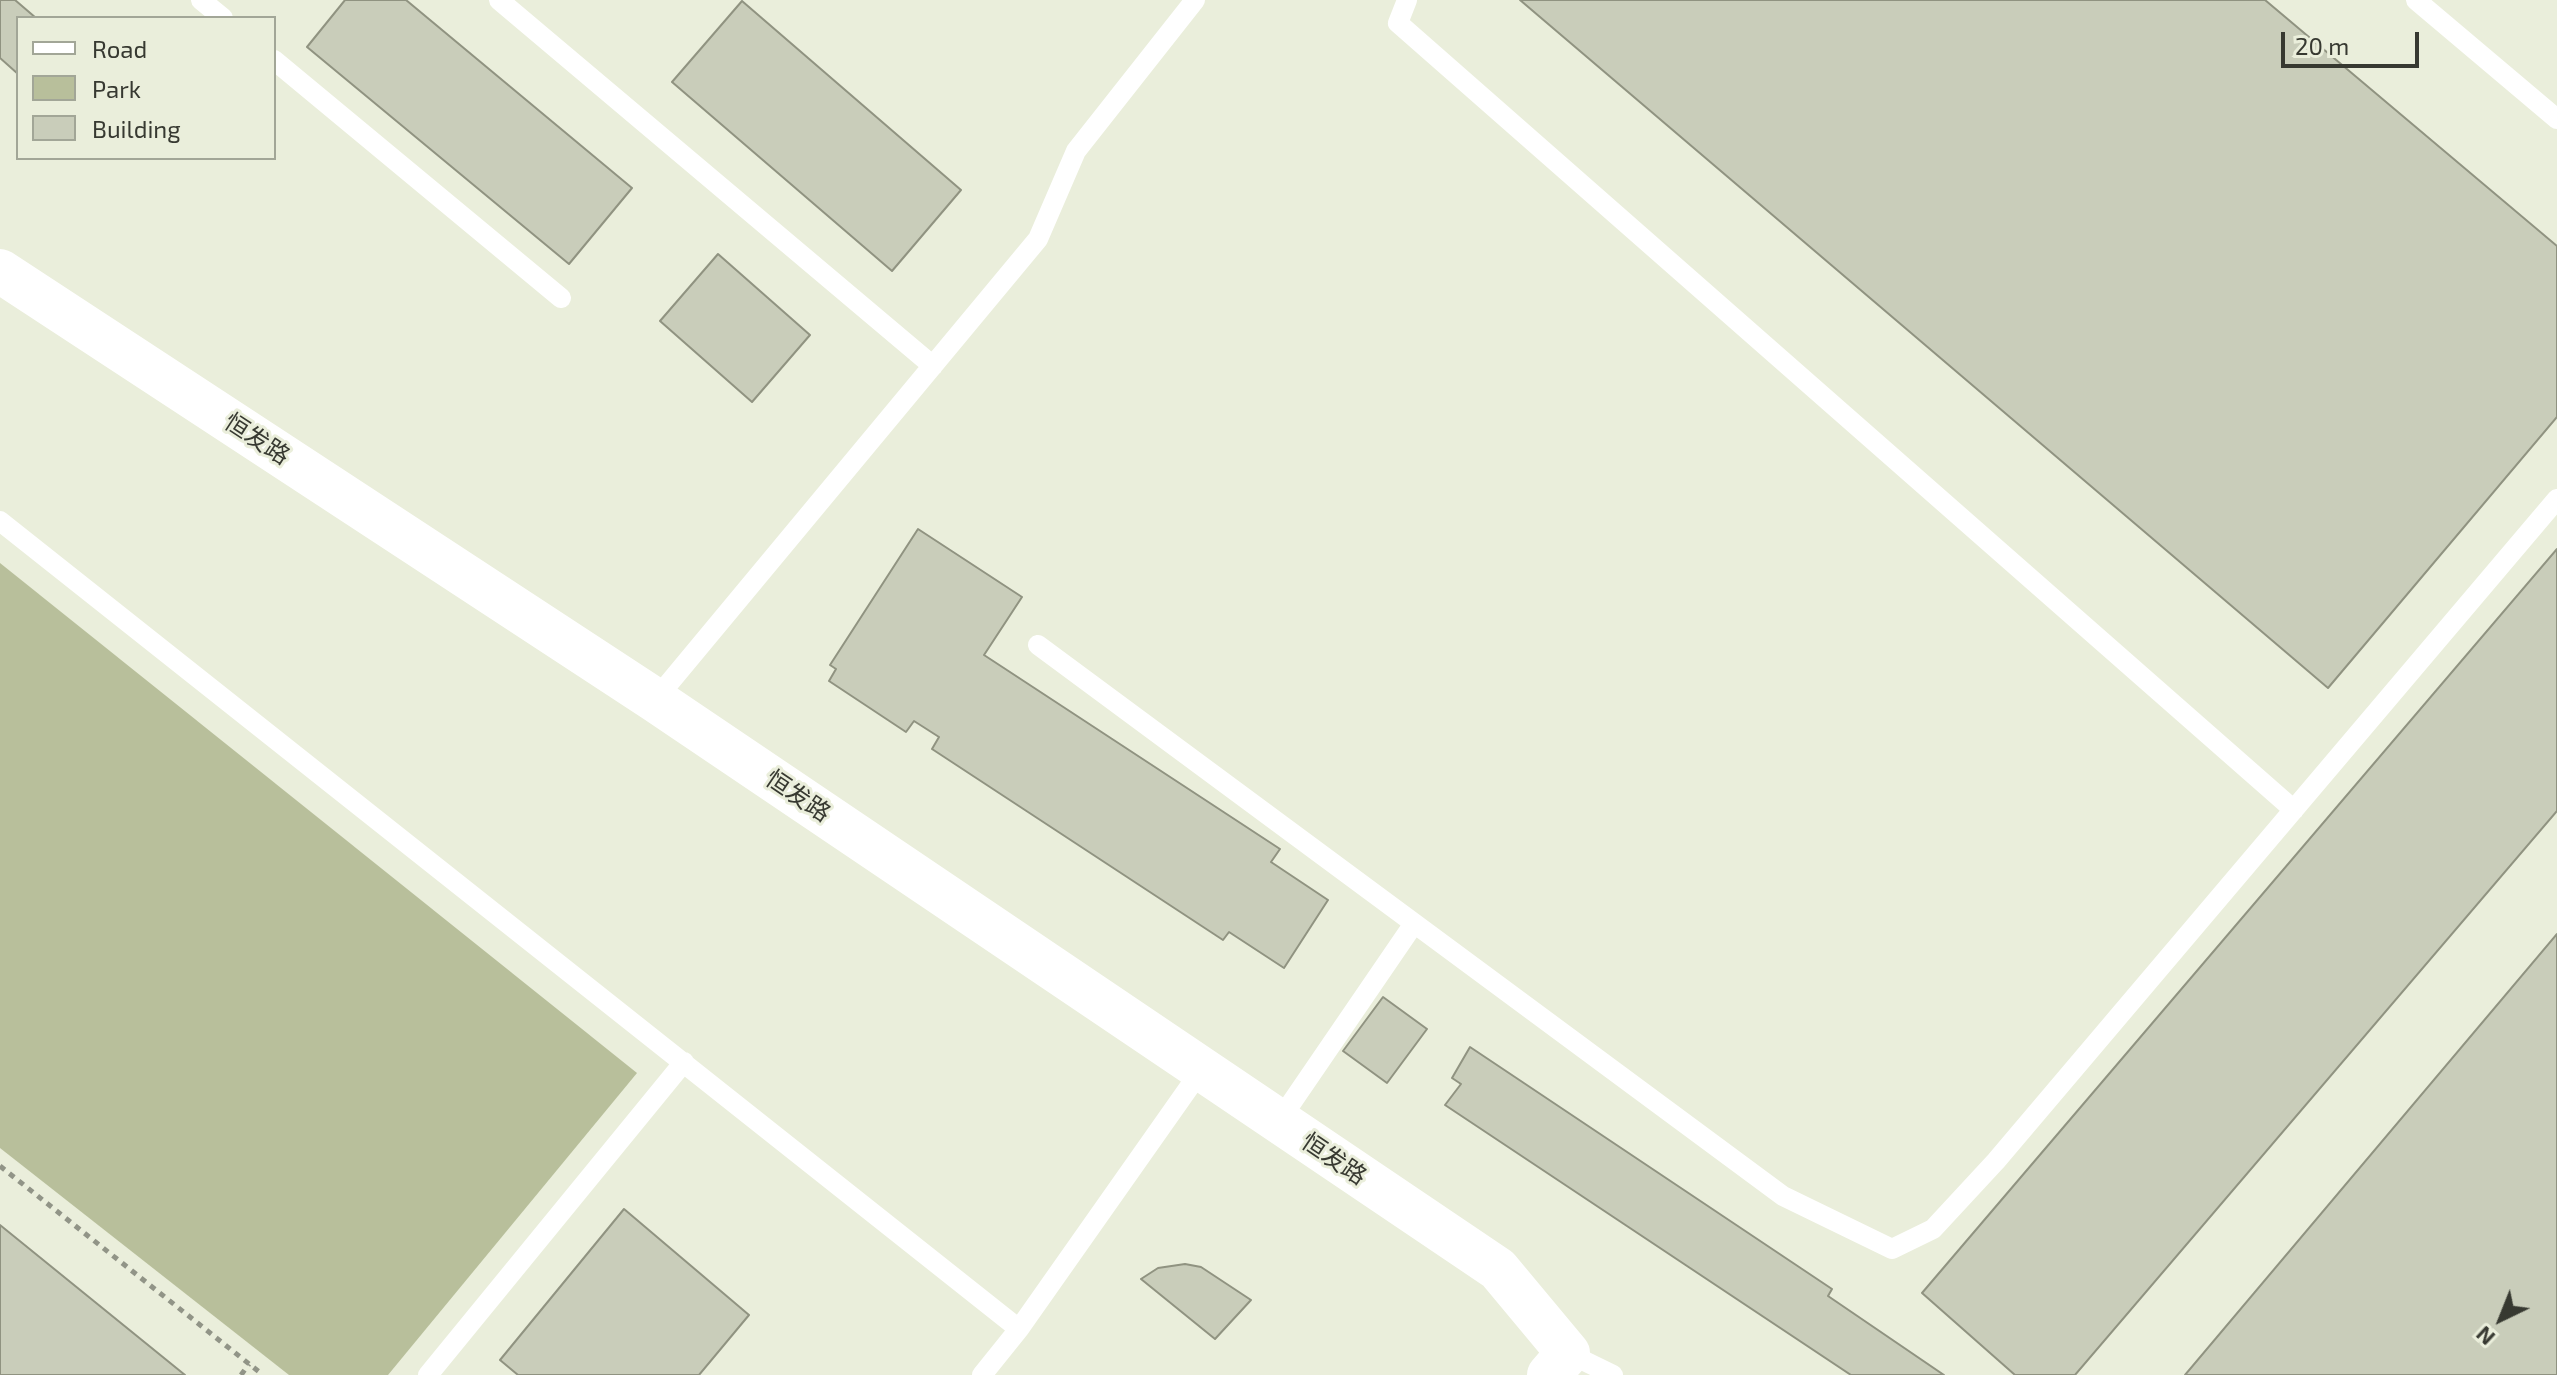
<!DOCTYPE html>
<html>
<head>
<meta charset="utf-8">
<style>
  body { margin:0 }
  #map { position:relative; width:2557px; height:1375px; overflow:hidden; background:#eaeedb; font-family:"Exo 2",sans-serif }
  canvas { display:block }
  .legend { position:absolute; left:16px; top:16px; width:260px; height:144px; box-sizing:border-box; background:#eaeedb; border:2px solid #a2a697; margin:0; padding:10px 14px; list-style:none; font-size:24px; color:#373931 }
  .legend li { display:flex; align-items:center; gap:16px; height:40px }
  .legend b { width:40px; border:2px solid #a2a697 }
  .north { position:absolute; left:2461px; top:1279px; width:80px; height:80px; -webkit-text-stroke:6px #eaeedb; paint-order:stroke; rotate:223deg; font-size:22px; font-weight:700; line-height:32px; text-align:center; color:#373931 }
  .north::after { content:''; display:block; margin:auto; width:28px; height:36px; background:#373931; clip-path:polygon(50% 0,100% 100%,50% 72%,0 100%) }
  .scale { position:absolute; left:2281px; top:32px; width:138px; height:36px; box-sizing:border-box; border:4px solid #373931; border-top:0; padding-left:10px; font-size:24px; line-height:28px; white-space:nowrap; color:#373931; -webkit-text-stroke:6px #eaeedb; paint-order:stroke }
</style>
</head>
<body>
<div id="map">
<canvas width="2557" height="1375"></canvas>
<ul class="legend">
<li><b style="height:10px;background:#fff"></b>Road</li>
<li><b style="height:22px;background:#b8bf9b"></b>Park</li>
<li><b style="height:22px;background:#c9cdba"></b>Building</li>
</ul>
<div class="north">N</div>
<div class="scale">20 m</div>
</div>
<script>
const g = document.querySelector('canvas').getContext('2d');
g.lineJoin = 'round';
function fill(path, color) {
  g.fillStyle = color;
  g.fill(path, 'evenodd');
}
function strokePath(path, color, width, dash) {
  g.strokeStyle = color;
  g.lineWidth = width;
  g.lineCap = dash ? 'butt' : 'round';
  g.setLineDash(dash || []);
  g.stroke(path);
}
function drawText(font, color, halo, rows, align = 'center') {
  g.font = font + ' "Exo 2","Noto Sans SC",sans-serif';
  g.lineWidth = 6;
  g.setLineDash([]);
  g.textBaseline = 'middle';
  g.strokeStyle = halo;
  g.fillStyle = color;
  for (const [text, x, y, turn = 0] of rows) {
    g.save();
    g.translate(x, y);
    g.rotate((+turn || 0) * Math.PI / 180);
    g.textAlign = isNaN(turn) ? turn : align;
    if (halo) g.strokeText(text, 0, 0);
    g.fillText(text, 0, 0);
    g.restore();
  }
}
fill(new Path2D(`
  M0,563L637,1073L388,1375H289L0,1148Z`), '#b8bf9b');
const building = new Path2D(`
  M0,0H15L36,18H18V74L0,58Z
  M345,0H406L632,188L569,264L307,47Z
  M1520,0H2265L2557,246V417L2328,688Z
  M742,1L961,190L892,271L672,82Z
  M718,254L810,335L752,402L660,321Z
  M918,529L1022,597L984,655L1280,849L1271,862L1328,900L1284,968L1229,932L1223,940L932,749L939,737L914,721L906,732L829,681L836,669L830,665Z
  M2557,549V811L2075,1375H2015L1922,1293Z
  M2557,934V1375H2185Z
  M1383,997L1427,1029L1387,1083L1343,1051Z
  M1470,1047L1832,1289L1828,1296L1944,1375H1851L1445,1105L1461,1084L1452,1078Z
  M624,1209L749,1315L699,1375H518L500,1360Z
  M0,1225L185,1375H0Z
  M1185,1264L1201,1267L1251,1300L1215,1339L1141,1279L1158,1268Z`);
fill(building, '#c9cdba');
strokePath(building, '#909381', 2);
strokePath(new Path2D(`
  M0,1166L263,1375
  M241,1375L249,1364`), '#919487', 5, [6, 6]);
strokePath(new Path2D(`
  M201,0L223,18
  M499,0L933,366
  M1407,0L1398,23L2294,810
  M2416,0L2557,119
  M274,60L561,298
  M0,521L1019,1329
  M1038,645L1783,1196L1892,1249L1933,1229L1996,1161L2557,499
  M655,700L1038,239L1076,151L1195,0
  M1279,1121L1413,925
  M1568,1353L1613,1375
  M428,1375L684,1062
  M982,1375L1019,1329L1202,1069`), '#fff', 20);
strokePath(new Path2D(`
  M0,271L655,700L1498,1269L1568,1353L1549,1375`), '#fff', 44);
drawText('24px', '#373931', '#eaeedb', [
  ["恒发路",257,439,33],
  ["恒发路",798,796,34],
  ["恒发路",1334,1159,34]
]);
</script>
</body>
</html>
